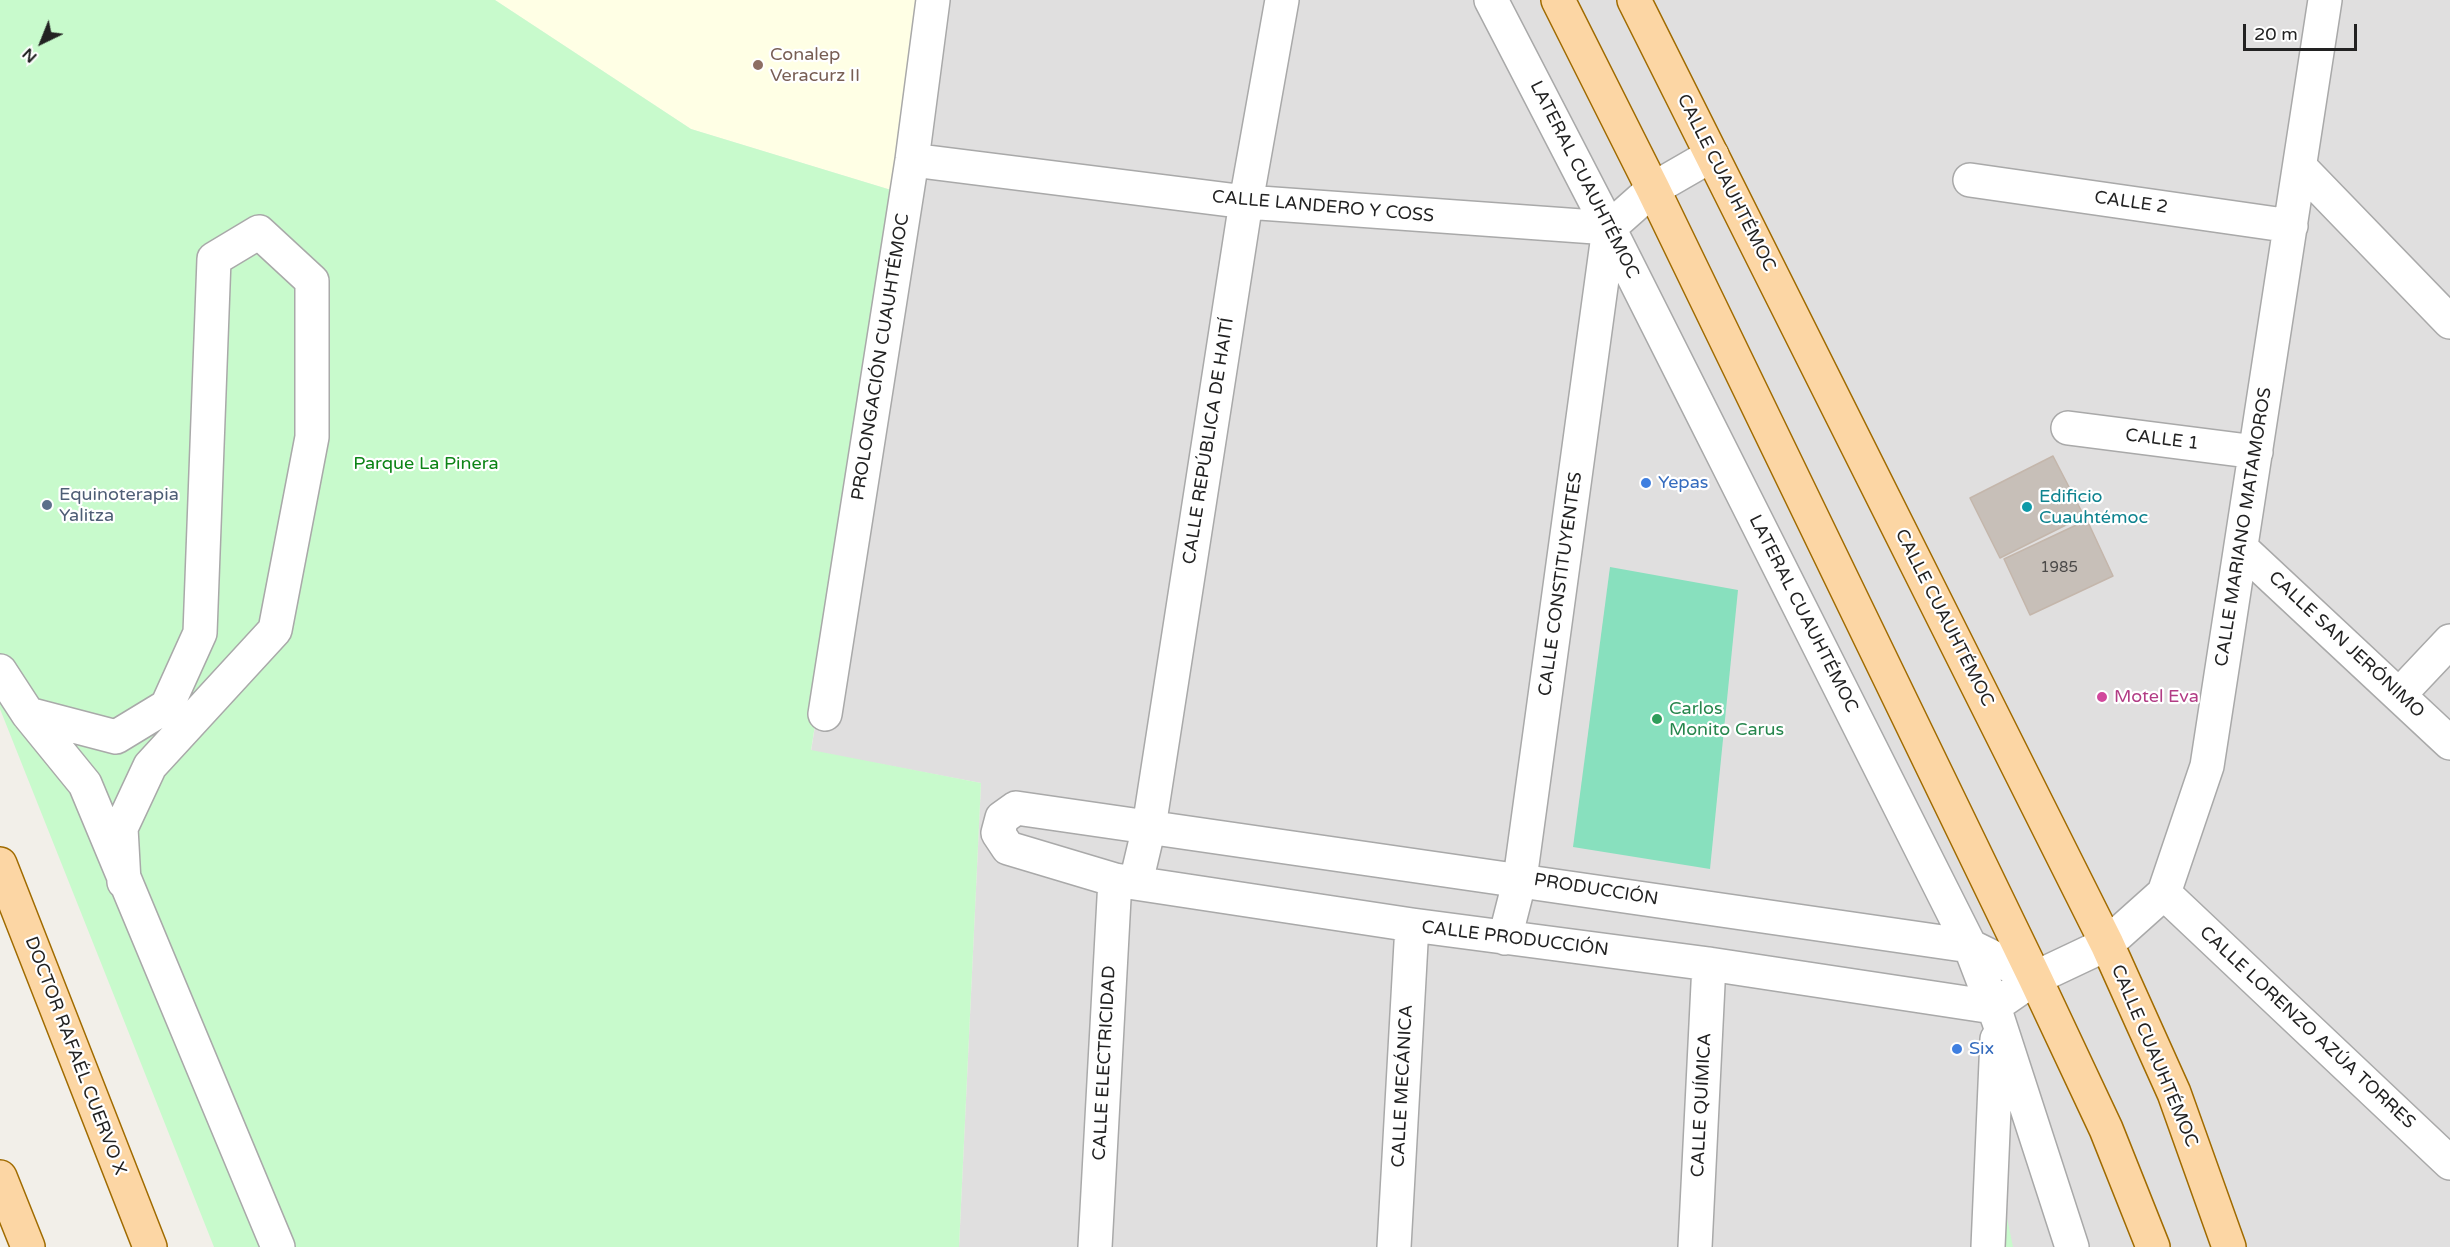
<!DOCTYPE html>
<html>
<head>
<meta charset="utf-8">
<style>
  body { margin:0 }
  #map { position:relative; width:2450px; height:1247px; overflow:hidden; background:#f2efe9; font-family:"Varela Round",sans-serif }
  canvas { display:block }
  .north { position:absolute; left:12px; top:12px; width:60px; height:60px; -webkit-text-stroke:4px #fff; paint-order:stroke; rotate:223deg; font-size:16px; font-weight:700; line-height:24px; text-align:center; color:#222 }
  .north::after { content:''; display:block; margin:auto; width:21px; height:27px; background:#222; clip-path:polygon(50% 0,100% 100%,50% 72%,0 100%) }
  .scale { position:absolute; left:2243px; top:24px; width:114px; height:27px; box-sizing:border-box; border:3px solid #222; border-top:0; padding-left:8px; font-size:18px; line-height:21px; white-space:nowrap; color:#222; -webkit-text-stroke:4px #fff; paint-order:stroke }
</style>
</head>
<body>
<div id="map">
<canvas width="2450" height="1247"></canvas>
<div class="north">N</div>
<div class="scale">20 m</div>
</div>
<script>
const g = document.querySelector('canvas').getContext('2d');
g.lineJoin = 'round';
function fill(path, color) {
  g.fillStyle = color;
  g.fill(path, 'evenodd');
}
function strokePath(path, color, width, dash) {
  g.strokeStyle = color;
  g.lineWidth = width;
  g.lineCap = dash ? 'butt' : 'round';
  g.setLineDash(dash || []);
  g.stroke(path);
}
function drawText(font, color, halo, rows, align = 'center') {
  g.font = font + ' "Varela Round",sans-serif';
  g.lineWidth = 4.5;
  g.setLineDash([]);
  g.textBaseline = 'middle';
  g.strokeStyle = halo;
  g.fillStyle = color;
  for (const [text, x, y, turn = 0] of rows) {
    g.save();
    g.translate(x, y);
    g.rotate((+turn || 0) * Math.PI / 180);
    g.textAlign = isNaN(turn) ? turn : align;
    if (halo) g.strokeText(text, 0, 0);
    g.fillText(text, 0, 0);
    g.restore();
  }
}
fill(new Path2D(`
  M933,0H2450V1247H959L981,783L811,751Z`), '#e0dfdf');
fill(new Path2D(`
  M495,0H933L901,193L691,129Z`), '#ffffe5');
fill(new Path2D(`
  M0,0H495L691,129L901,193L811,750L981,783L959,1247H214L0,709Z
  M2001,1189L2013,1247H1998Z`), '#c8facc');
fill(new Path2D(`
  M1610,567L1738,590L1710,869L1573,847Z`), '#88e0be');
const building = new Path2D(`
  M2053,456L2084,516L2000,558L1970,498Z
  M2087,520L2113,576L2030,615L2004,559Z`);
fill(building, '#c7bfb8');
strokePath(building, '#c4b6ab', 1.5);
const minor = new Path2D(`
  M1491,0L1609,228L1970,946L1998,1019L2072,1247
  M912,160L1246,202L1609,228L1653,189L1712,155
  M2300,167L2450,322
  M1970,180L2291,226
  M2068,428L2256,452
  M2241,548L2450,743
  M0,671L28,714L85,784L278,1247
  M2400,694L2450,641
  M28,714L116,737L167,706L200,633L214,259L259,232L312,281V437L275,630L150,766L121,828L124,882
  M825,714L912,160L933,0
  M1136,882L1149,827L1246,202L1282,0
  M2164,893L2450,1163
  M1505,938L1520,879L1609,228
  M2035,978L1970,946C1652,899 1334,852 1016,808L1002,818L998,833L1008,848L1115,880L1412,925L1709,964L1993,1007L2035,978L2107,944L2164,893L2207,766L2325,0
  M1095,1247L1115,880
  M1394,1247L1412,925
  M1695,1247L1709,964
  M1988,1247L1997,1039`);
const major = new Path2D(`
  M1558,0L1653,189L2035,978L2106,1129L2153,1247
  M1634,0L2107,944L2174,1093L2229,1247
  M0,864L150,1247
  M0,1177L28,1247`);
strokePath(minor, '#a9a9a9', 36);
strokePath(major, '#a06b00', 36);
strokePath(minor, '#fff', 33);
strokePath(major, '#fcd6a4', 33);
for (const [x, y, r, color] of [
  [758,65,6,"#8d6e63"],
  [1646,483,6,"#3f7fe0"],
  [47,505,6,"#5c6f8a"],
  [2027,507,6,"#0f9aa8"],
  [2102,697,6,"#d1479c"],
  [1657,719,6,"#2e9e5b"],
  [1957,1049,6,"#3f7fe0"]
]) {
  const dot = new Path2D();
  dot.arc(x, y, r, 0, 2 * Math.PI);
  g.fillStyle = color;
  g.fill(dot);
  strokePath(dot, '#fff', 2);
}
drawText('15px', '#4b4948', null, [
  ["1985",2059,568]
]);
drawText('18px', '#785e54', '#fff', [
  ["Conalep",770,55],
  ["Veracurz II",770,76]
], 'left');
drawText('18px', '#222', '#fff', [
  ["LATERAL CUAUHTÉMOC",1584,180,63],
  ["CALLE CUAUHTÉMOC",1726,183,63],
  ["CALLE 2",2131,203,8],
  ["CALLE LANDERO Y COSS",1323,207,5],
  ["PROLONGACIÓN CUAUHTÉMOC",881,357,-81],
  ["CALLE 1",2162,440,7],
  ["CALLE REPÚBLICA DE HAITÍ",1209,441,-81],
  ["CALLE MARIANO MATAMOROS",2244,527,-81],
  ["CALLE CONSTITUYENTES",1561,584,-82],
  ["LATERAL CUAUHTÉMOC",1803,614,63],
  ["CALLE CUAUHTÉMOC",1944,618,63],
  ["CALLE SAN JERÓNIMO",2346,645,43],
  ["PRODUCCIÓN",1596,890,9],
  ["CALLE PRODUCCIÓN",1515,939,7],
  ["CALLE LORENZO AZÚA TORRES",2307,1028,43],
  ["DOCTOR RAFAÉL CUERVO X",75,1056,69],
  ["CALLE CUAUHTÉMOC",2154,1056,67],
  ["CALLE ELECTRICIDAD",1105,1063,-87],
  ["CALLE MECÁNICA",1403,1086,-87],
  ["CALLE QUÍMICA",1702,1105,-87]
]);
drawText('18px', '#0c8416', '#fff', [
  ["Parque La Pinera",426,464]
]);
drawText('18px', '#366cbe', '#fff', [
  ["Yepas",1658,483],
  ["Six",1969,1049]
], 'left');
drawText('18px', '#4e5e75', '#fff', [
  ["Equinoterapia",59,495],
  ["Yalitza",59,516]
], 'left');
drawText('18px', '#0d838f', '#fff', [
  ["Edificio",2039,497],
  ["Cuauhtémoc",2039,518]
], 'left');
drawText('18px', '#b23c85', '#fff', [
  ["Motel Eva",2114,697]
], 'left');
drawText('18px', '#27864d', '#fff', [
  ["Carlos",1669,709],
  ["Monito Carus",1669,730]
], 'left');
</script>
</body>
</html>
